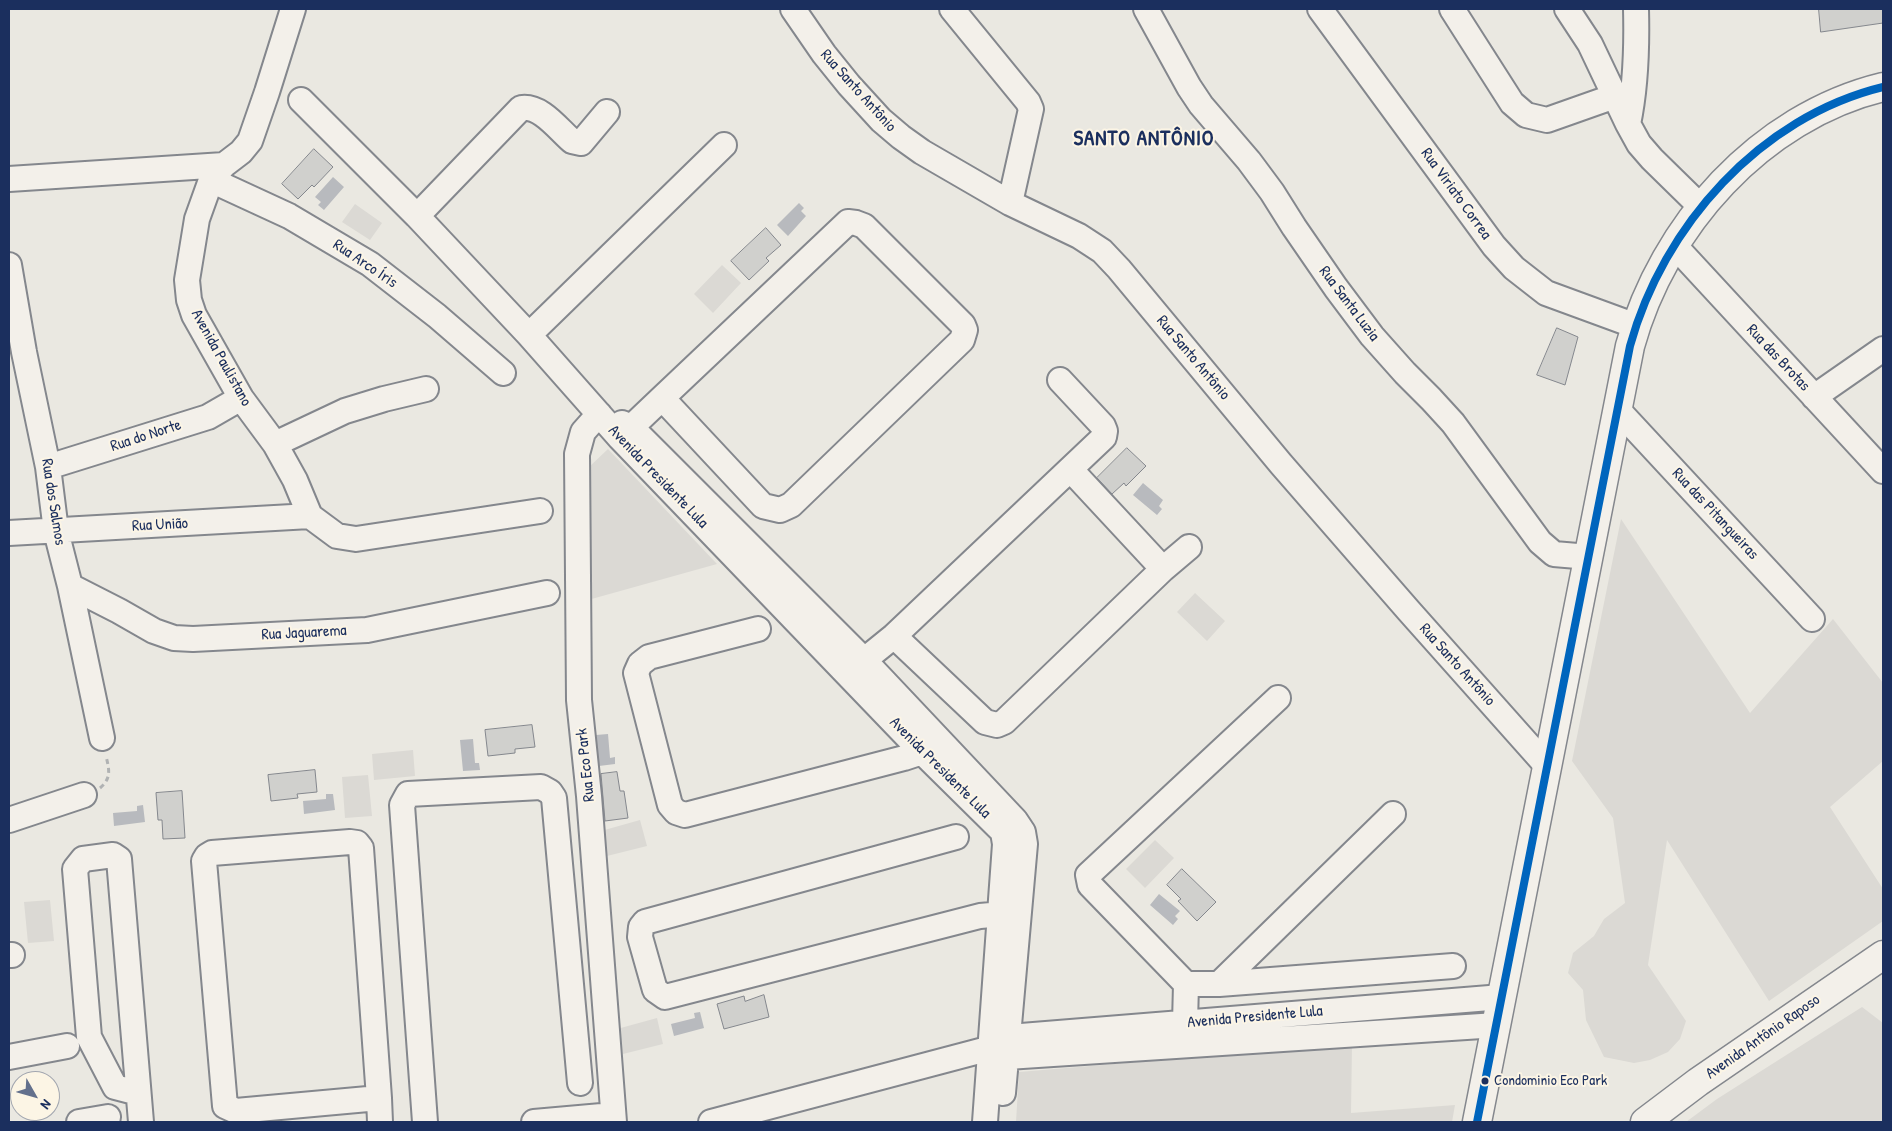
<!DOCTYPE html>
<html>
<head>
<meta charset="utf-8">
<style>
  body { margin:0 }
  #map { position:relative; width:1892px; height:1131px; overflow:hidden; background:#eae8e1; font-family:"Patrick Hand",sans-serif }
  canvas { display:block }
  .frame { position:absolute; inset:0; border:10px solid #1b2f5e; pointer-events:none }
  .north { position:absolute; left:10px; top:1071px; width:50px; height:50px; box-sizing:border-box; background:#fcf5e5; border:1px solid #a2a6af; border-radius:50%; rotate:128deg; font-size:14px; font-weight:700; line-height:20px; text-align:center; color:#1b2f5e }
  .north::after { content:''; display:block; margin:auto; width:18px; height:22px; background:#63708c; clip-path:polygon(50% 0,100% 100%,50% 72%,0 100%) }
</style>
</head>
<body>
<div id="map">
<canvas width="1892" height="1131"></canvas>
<div class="frame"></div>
<div class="north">N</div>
</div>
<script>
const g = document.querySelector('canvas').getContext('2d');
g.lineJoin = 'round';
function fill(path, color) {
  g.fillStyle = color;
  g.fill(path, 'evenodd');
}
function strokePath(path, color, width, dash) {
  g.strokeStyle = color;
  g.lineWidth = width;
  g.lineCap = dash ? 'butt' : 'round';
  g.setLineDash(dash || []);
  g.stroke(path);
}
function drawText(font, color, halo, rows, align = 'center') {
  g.font = font + ' "Patrick Hand",sans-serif';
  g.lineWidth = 4;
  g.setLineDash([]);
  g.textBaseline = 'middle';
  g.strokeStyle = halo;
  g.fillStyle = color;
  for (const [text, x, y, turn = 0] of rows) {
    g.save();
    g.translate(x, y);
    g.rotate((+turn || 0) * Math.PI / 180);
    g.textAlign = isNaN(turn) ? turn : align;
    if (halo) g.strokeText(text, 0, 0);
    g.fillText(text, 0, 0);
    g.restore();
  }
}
fill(new Path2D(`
  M355,204L382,223L370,240L342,222Z
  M722,265L741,283L713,313L694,294Z
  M608,449L717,564L588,600V468Z
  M1621,519L1750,713L1833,619L1883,683V761L1830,807L1883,889V921L1769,1001L1667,840L1648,965L1686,1021L1680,1039L1668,1052L1650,1060L1634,1063L1604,1057L1586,1020L1583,990L1568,973L1573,953L1594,936L1604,919L1625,903L1613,818L1572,761Z
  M1195,593L1225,621L1207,641L1177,612Z
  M413,750L415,776L374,780L372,754Z
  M368,775L372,816L345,818L342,777Z
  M640,820L647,846L607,856L601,831Z
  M1155,840L1174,858L1145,888L1126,869Z
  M50,900L54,941L28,943L24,902Z
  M1862,1007L1883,1023V1122H1686L1717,1099Z
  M657,1018L663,1044L623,1054L617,1029Z
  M1352,1044L1351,1113L1455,1105L1452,1122H1016L1019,1072Z`), '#dbd9d4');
fill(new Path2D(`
  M333,177L344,187L324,210L318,205L321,202L315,197Z
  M799,203L804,208L801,211L806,216L788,236L777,225Z
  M1143,483L1163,500L1159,506L1162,509L1157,515L1133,495Z
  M608,734L610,758L615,757V764L599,766L596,735Z
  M473,739L475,763H479L480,770L463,771L460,740Z
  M326,794H333L335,810L304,814L303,801L326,799Z
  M143,805L145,822L114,826L113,813L137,811V806Z
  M1159,894L1180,911L1175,916L1178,919L1173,925L1150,905Z
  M700,1012L704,1028L674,1036L671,1024L695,1018L694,1013Z`), '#b8babe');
const building = new Path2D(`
  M1819,9H1883V23L1821,32Z
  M314,149L333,167L314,187L312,185L298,199L282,184Z
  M766,228L781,245L766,258L769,261L749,280L731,261Z
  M1557,328L1578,337L1565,385L1537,375Z
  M1127,448L1146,466L1126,486L1124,483L1112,494L1097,478Z
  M532,725L535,747L515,749V753L488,756L485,730Z
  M315,770L317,792L297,794L298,798L271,801L268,775Z
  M617,772L620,791H624L628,818L605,821L601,774Z
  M182,791L185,838L163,839L162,820H158L156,793Z
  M1182,869L1216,902L1197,921L1178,901L1181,899L1167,885Z
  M764,995L769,1017L724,1029L717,1004L744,996L745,1001Z`);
fill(building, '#d0d0cd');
strokePath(building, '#84878d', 1);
const minor = new Path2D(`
  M293,9L267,92L250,141L241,152L224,165L211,180L197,219L187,280L189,300L194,315L241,398L275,444L295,480L310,516L337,536L356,539L540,511
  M793,9L824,54L849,85L881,120L901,137L922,152L1010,203L1079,236L1102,251L1119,269L1281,464L1409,611L1547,766
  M952,9L1028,102L1031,109L1010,203
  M1146,9L1189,87L1201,105L1249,161L1272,192L1294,227L1336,288L1372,336L1405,373L1431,399L1453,423L1540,542L1554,554L1589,557
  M1320,9L1494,246L1514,268L1546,293L1636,326
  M1452,9L1512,103L1526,115L1547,120L1615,96
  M1567,9L1590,44L1628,124L1639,144L1652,159L1701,207
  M301,100L417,216L529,335L620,438L922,752L1003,832L1005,844L985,1122
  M1628,124C1636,86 1637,48 1636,9
  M9,179L224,165
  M211,180L289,216L370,264L437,316L503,373
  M417,216L521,108C541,105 558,129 572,141L581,143L607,112
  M848,222L856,223L864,226L963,325L965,330L962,340L791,505L780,510L763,506L662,398Z
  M1674,245L1883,471
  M9,265L24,352L48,467L56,531L70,586L102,738
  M529,335L724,145
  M1814,397L1883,349
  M1618,410L1812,619
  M599,414L583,432L577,454L579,700L589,796L614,1122
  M622,423L631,427L864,660L1015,820L1023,832L1025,844L1003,1093
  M621,437L662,398
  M275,444L345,411L384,399L426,389
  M48,467L208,417L241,398
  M1071,470L1163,569
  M9,533L310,516
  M70,586L119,611L154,631L174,638L193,639L367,630L547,593
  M758,629L649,657L640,664L636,673L670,805L676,812L685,815L904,758L922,752L932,742
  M894,636L985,722L997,725L1004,722L1163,569L1189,547
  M852,670L894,636L1104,437L1105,431L1103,426L1060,380
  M9,820L84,795
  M956,837L645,922L641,927L640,937L655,990L665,997L980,916L1014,913
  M9,955H12
  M1186,984H1219L1453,966
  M1219,984L1393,814
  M1185,1023L1186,984L1090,885L1088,875L1278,698
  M995,1050L1007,1057L1497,1025
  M9,1057L67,1046
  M138,1093L115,1087L89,1037L75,869L83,859L113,855L119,859L141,1122
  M379,1098L236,1111L225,1106L204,861L207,856L212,853L350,842L357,843L361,848L379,1098L380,1122
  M79,1122L108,1117
  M425,1122L402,805L408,794L541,787L550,792L554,798L580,1083
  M534,1122L613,1115
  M711,1122L991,1048L1009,1037L1502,997`);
const major = new Path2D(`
  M1477,1122L1630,346C1663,226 1760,117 1883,87
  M1645,1122L1698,1082L1883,955`);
strokePath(minor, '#84878d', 28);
strokePath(major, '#84878d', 31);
strokePath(new Path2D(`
  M100,788C112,778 109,769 106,756`), '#b0b2b3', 3, [5, 4]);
strokePath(minor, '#f3f0ea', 24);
strokePath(major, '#f3f0ea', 28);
strokePath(new Path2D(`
  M1477,1122L1630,346C1663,226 1760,117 1883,87`), '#0065bd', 8);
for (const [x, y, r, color] of [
  [1485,1081,4.5,"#1b2f5e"]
]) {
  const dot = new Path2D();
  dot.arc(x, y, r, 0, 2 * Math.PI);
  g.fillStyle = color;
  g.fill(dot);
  strokePath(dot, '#fcf5e5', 2);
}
drawText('15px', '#1b2f5e', '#fcf5e5', [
  ["Condominio Eco Park",1494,1081]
], 'left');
drawText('16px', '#1b2f5e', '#fcf5e5', [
  ["Rua Santo Antônio",858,91,48],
  ["Rua Viriato Correa",1456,194,54],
  ["Rua Arco Íris",365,264,34],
  ["Rua Santa Luzia",1349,304,53],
  ["Avenida Paulistano",221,358,61],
  ["Rua Santo Antônio",1193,358,50],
  ["Rua das Brotas",1778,358,47],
  ["Rua do Norte",146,436,-18],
  ["Avenida Presidente Lula",658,477,46],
  ["Rua dos Salmos",53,502,81],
  ["Rua das Pitangueiras",1715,514,47],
  ["Rua União",160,525,-3],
  ["Rua Jaguarema",304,633,-3],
  ["Rua Santo Antônio",1457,665,48],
  ["Rua Eco Park",586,765,-96],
  ["Avenida Presidente Lula",940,768,45],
  ["Avenida Presidente Lula",1255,1017,-5],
  ["Avenida Antônio Raposo",1763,1037,-35]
]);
g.letterSpacing = '1px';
drawText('bold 21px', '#1b2f5e', '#fcf5e5', [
  ["SANTO ANTÔNIO",1144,139]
]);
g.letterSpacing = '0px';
</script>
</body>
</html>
